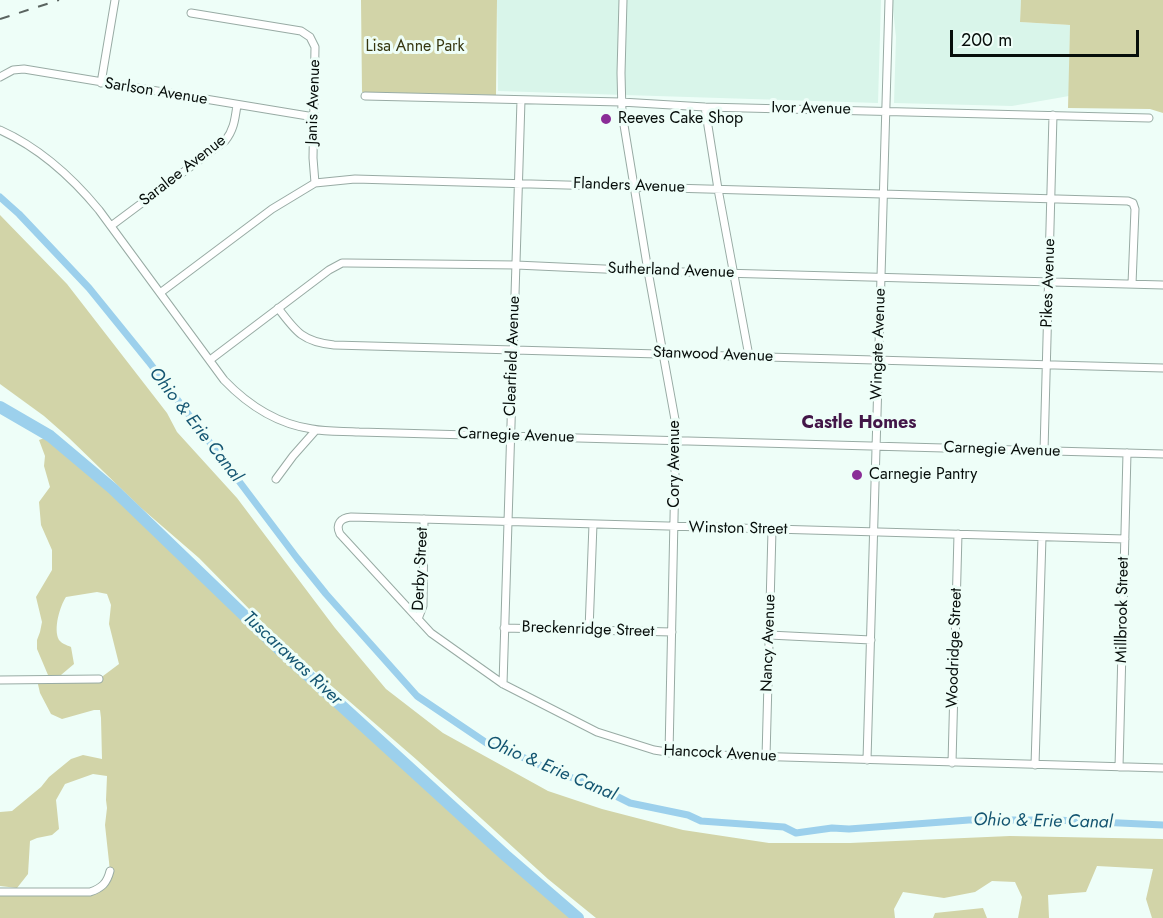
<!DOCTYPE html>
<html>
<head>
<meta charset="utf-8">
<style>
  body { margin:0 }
  #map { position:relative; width:1163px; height:918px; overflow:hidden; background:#eefef8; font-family:Jost,sans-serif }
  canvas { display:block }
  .scale { position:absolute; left:950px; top:30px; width:189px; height:27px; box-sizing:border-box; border:3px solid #070e0b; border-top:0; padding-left:8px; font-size:18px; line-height:21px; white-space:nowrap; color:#070e0b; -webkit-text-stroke:4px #eefef8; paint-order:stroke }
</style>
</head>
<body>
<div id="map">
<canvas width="1163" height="918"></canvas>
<div class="scale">200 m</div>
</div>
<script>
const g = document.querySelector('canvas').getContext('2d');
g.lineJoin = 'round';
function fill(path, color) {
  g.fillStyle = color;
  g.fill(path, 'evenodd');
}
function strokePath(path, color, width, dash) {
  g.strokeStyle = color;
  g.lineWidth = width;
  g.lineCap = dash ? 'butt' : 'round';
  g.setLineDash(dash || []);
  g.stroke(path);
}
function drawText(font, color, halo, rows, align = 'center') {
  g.font = font + ' Jost,sans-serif';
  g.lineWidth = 6;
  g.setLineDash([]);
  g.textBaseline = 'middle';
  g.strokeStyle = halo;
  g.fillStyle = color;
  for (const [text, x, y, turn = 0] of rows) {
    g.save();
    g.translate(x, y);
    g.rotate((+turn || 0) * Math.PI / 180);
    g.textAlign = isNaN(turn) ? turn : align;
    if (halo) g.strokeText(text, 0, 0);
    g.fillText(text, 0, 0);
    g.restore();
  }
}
fill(new Path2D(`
  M497,0H881L878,103L498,91Z
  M892,0H1021L1020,22L1070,25L1069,96L1012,106L894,103L896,37Z`), '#d9f5ea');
fill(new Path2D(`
  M361,0H497L496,95L362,92Z
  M1021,0H1163V113L1150,109L1068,108L1070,25L1020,22Z
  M0,215L67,284L167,413L177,432L237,498L335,628L386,689L443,733L548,791L602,809L683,830L769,843H850L1010,836L1163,839V918H1152L1146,899L1153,869L1097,866L1086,892L1048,895L1049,918H1018L1022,897L1015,882L992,881L975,892L944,898L903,892L894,909L895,918H596L548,879L417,760L312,669L259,619L199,558L140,507L69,438L44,416L0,384Z
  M50,436L277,647L505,855L578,918H0V893L100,888L110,871L105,825L107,808L106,800L107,776L93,774L65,784L56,800L59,829L52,835L37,838L30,841L28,874L17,888L0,886V812L12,811L41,787L49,777L71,759L83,755L102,759L101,718L100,710H94L62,719L51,714L40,693L37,680L99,679L119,664L109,624L111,605L107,594L97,592L66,597C60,606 53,629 59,640C62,644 67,645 71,647L74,664L61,675H48L37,649V640L40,632L42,622L36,597L52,570V550L41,525L39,502L50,487L44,466L45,456L39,440Z
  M983,908L987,918H933L935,913Z`), '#d2d4a8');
strokePath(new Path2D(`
  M0,197L19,214L89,288L149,362L297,558L326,594L417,696L491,746L520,756L559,774L590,783L630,803L688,815L701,821L784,827L796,833L832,828L849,829L969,820H1056L1163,825`), '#9cd0ec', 7);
strokePath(new Path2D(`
  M0,407L50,436L113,489L277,647L505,855L578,918`), '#9cd0ec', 12);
const minor = new Path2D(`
  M623,0L621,73L622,113L648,271L676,425L669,753
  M191,13L301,31L310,37L315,47L313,158L315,183
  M0,77L13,70L24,69L314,117
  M101,83L115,0
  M365,96L621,102L705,107L1149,118
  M705,107L718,189L749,356
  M0,130C40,148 71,176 99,210L224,380C248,405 277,424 312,429C327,432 343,431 359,432L1163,454
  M111,226L225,141C234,130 235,119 237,105
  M160,293L272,209L315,183L355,179L1128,201L1133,203L1135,209L1132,284
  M278,308C296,332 303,342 334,345L1163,368
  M210,360L329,270L342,263H347L516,265L648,271L1163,285
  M1044,451L1053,115
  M276,479L293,456L316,430
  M1125,539L351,517C341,518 335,524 340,534L431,633L503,684L597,732L654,750L680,754L1163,768
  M418,619L423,606L424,519
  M504,628L672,632
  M589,630L593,524
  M769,635L871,640
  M0,680L99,679
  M503,684L521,100
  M766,757L772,530
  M867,760L889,0
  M952,763L958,534
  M1035,765L1042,537
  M1119,767L1127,453
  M0,892H90C102,888 107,883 110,871`);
strokePath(minor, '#98aba4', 9);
strokePath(minor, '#fff', 7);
strokePath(new Path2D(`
  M0,19L59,0`), '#5a6460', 2, [10, 10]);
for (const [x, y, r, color] of [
  [606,119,6,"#8a2d97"],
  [857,475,6,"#8a2d97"]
]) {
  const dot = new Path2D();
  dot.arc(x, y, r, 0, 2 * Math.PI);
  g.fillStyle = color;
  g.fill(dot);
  strokePath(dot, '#eefef8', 2);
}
drawText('16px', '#36360f', '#eefef8', [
  ["Lisa Anne Park",415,47]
]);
drawText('16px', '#070e0b', '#eefef8', [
  ["Sarlson Avenue",156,92,9],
  ["Janis Avenue",314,102,-88],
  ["Ivor Avenue",811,109,1],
  ["Saralee Avenue",183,171,-38],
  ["Flanders Avenue",629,186,2],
  ["Sutherland Avenue",671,271,2],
  ["Pikes Avenue",1049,283,-88],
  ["Wingate Avenue",879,344,-88],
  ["Stanwood Avenue",713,355,2],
  ["Clearfield Avenue",513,356,-88],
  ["Carnegie Avenue",516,436,2],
  ["Carnegie Avenue",1002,450,2],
  ["Cory Avenue",675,464,-90],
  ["Winston Street",738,529,1],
  ["Derby Street",421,569,-87],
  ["Millbrook Street",1123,610,-89],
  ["Breckenridge Street",588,630,2],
  ["Nancy Avenue",769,643,-88],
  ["Woodridge Street",955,648,-88],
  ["Hancock Avenue",720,754,3]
]);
drawText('16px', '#070e0b', '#eefef8', [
  ["Reeves Cake Shop",618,119],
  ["Carnegie Pantry",869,475]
], 'left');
drawText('bold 18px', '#431648', '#eefef8', [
  ["Castle Homes",859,424]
]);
drawText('italic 18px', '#145571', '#eefef8', [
  ["Ohio & Erie Canal",195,425,52],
  ["Tuscarawas River",292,659,43],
  ["Ohio & Erie Canal",551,769,23],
  ["Ohio & Erie Canal",1043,822,1]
]);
</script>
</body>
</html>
